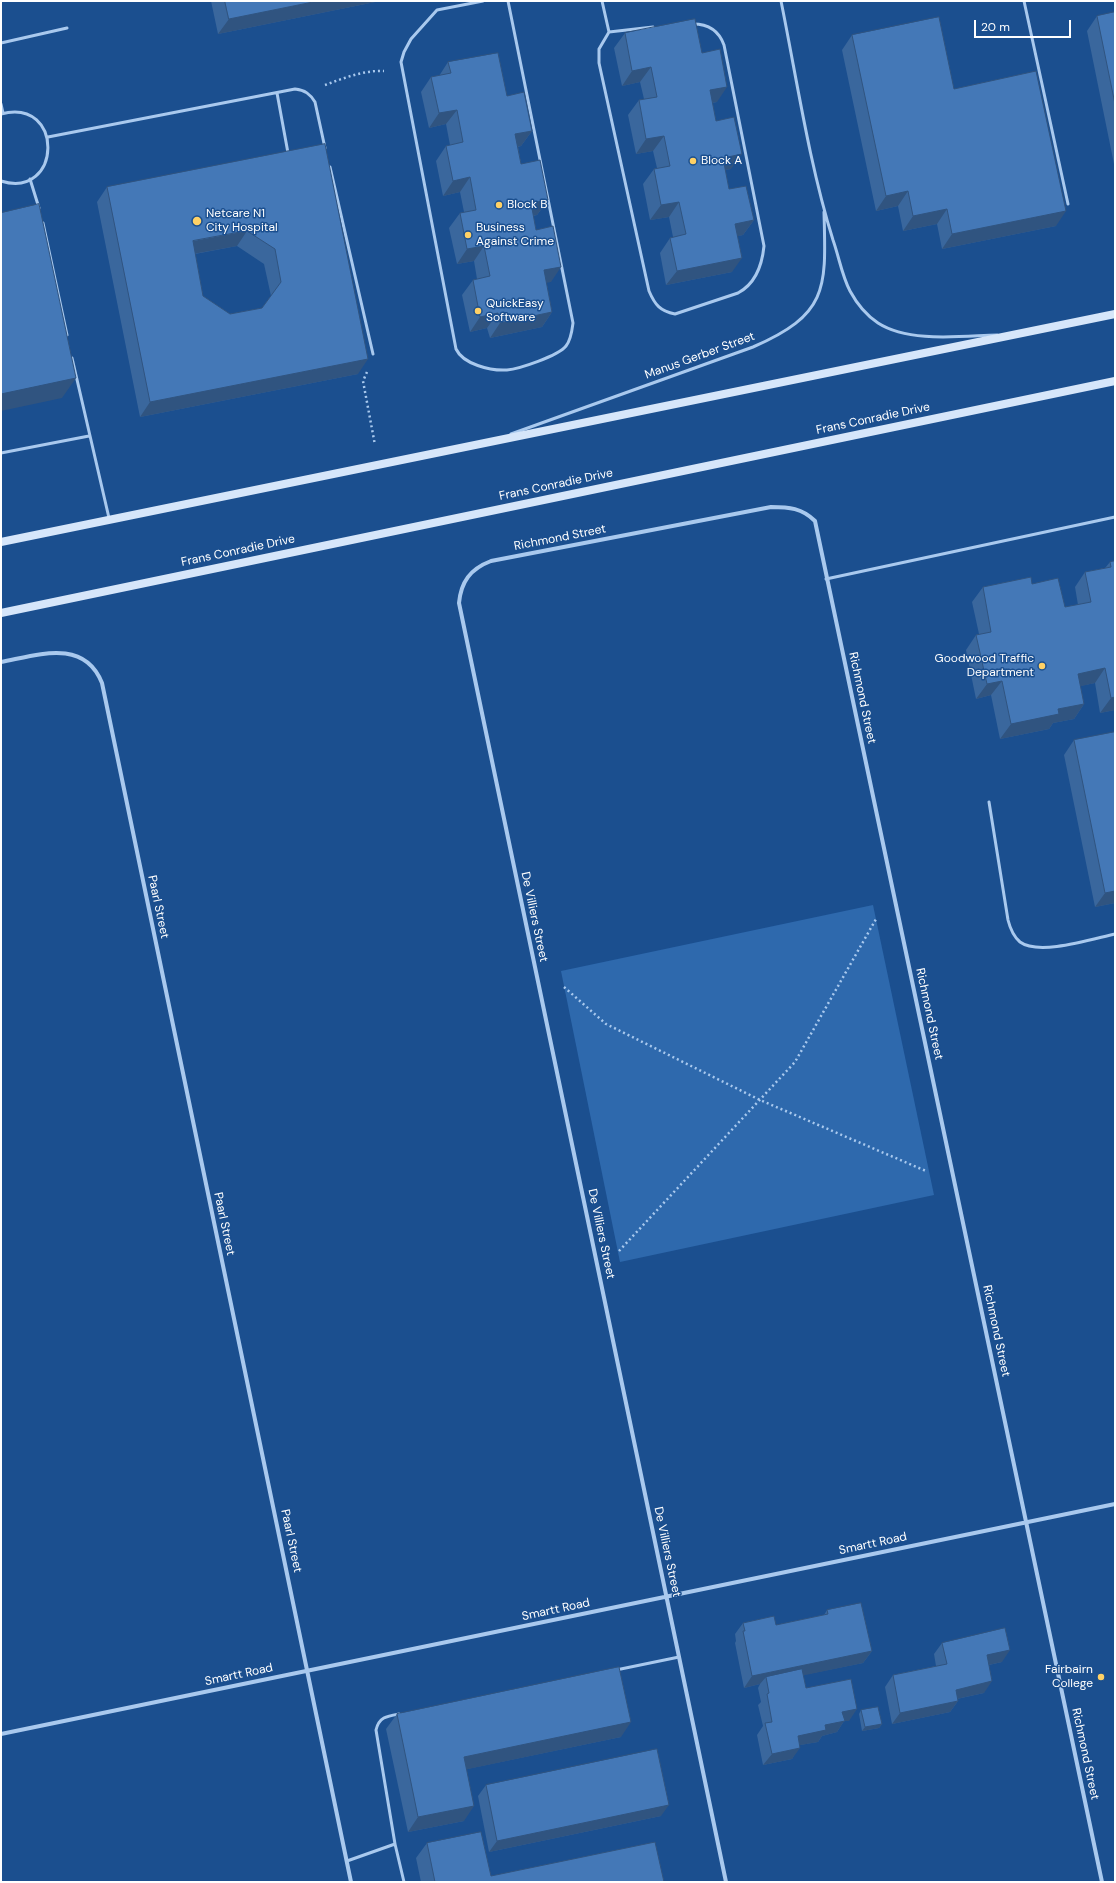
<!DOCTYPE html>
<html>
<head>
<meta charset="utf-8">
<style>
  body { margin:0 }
  #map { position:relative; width:1116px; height:1883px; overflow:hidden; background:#1b4f8f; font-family:"DM Sans",sans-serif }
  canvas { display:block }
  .frame { position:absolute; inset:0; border:2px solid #fff; pointer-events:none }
  .scale { position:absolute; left:974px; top:20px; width:97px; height:18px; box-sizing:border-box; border:2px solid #fff; border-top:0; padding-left:5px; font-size:12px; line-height:14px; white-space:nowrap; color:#fff; -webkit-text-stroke:3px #1b4f8f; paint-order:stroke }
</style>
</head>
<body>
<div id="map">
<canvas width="1116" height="1883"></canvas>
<div class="frame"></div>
<div class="scale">20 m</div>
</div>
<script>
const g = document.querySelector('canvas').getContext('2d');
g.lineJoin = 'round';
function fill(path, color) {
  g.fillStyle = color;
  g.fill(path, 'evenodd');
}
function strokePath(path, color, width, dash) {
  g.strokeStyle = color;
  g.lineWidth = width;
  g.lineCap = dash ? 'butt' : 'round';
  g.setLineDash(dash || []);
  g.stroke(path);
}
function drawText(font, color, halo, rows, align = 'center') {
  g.font = font + ' "DM Sans",sans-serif';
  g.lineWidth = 3;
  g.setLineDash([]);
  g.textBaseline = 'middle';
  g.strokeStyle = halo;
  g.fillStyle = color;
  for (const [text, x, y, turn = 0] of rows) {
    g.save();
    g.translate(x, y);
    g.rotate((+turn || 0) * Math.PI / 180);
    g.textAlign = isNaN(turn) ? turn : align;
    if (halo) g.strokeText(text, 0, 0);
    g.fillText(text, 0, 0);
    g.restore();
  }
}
fill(new Path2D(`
  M873,905L934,1195L620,1262L561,971Z`), '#2e69ad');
strokePath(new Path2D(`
  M325,85C344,78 364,70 384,71
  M367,372L363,381L375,445
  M564,987L606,1024L760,1100L926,1171
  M619,1251L795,1062L876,919`), '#a9c9ee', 2.5, [2, 3]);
strokePath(new Path2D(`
  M483,1L437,10L411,39L404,52L401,62L456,349C463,364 490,371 507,370C519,369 558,356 566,346C571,340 572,331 573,323L508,1
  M602,1L609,32L599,49V63L649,291C655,305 660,311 675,314L738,293C755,284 762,266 764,246L724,45C719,31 708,24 693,24
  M781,1C797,80 809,163 833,240C839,257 842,276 850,291C857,304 866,315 878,323C909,343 961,336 997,335
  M1024,1L1068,204
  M609,32L653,27
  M1,43L67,28
  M277,93L288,153
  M1,104L3,113
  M1,114C65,97 62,200 1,181
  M48,137L295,89C305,90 310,94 315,102L325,148
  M330,167L373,354
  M30,179L39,208
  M43,223L67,335
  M72,358L109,518
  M511,434L753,347C829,314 826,288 824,212
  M1,453L89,436
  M826,579L1115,517
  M989,802L1008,920C1010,928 1013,936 1020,942C1039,956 1092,939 1115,934
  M616,1670L679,1657
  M399,1714C387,1716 379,1717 376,1730L395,1844L404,1882
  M347,1861L395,1844`), '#a9c9ee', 3);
strokePath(new Path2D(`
  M1,662C38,655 84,638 102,683L351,1882
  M1,1734L1115,1504
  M726,1882L459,603C461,582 470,569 491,561L771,507C789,507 802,508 815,521L1102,1882`), '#a9c9ee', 4);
strokePath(new Path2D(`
  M1,542L1115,314
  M1,613L1115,381`), '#d6e6fa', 8);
fill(new Path2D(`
  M211,1H380L218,34Z
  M1115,12V169L1087,31L1097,16Z
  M625,33L702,53L717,102L712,103L716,121L731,169L725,170L729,189L754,220L743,235L738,236L732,272L666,285L660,253L670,238L673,237L669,217L650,220L643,184L654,169L657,168L653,151L636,154L628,115L639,100L644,99L640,82L622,86L614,48Z
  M852,35L954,89L1056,226L942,249L937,224L903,231L898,206L876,211L842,50Z
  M448,62L507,96L532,131L521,146L518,147L521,164L548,200L537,215L533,216L536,230L551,282H546L552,312L542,327L490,338L487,328L470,332L462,295L473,280L477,279L474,261L457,264L449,228L460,213L464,212L460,192L443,196L436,161L446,146L450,145L446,124L429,128L421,92L431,77L439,76Z
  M325,144L358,374L140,417L97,202L107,187ZM237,246L264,264L271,296L262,308L230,314L203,296L195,254Z
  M1115,561V710L1100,713L1095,683L1080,686L1084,704L1074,719L1053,723L1049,729L1000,739L991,695L976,699L966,650L976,635L979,634L972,602L983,587L1032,584L1065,607L1078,605L1075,587L1085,572L1105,568L1110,562Z
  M1115,732V903L1095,907L1064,755L1074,740Z
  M827,1610L872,1651L863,1663L803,1675L806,1688L849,1721H844L837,1732L822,1736L818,1742L800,1745L792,1759L763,1765L757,1735L763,1726L758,1705L761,1702L758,1688L760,1684L744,1688L735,1643L736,1641L735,1634L743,1623L776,1625L824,1615Z
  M942,1643L1002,1662L989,1665L984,1693L957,1699L958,1701L950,1712L892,1724L885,1687L893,1675L936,1666L934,1654Z
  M861,1710L882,1724L879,1728L862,1731L859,1714Z
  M397,1714L621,1737L467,1769L464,1821L408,1832L386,1729Z
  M486,1785L661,1816L489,1852L478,1796Z
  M427,1843L491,1876L664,1882H421L416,1858Z`), '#3a679d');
fill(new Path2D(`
  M318,1H380L218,34L229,19Z
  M651,67L640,82L622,86L632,71Z
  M727,87L717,102L700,105L710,90Z
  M457,110L446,124L429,128L439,113Z
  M532,131L521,146L505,149L515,134Z
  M664,136L653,151L636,154L646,139Z
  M742,154L731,169L712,172L723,158Z
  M470,177L460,192L443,196L453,181Z
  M908,191L898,206L876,211L886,196Z
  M548,200L537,215L521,218L531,203Z
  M679,202L669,217L650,220L661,205Z
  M947,209L937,224L903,231L913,216Z
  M1066,211L1056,226L942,249L952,234Z
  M754,220L743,235L725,239L735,224Z
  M247,231L237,246L182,256L193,241Z
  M484,246L474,261L457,264L467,249Z
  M742,258L732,272L666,285L677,271Z
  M561,267L551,282L534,285L544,270Z
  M552,312L542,327L490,338L500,323Z
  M498,313L487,328L470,332L480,317Z
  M368,359L358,374L140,417L150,402Z
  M76,378L62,398L1,411V394Z
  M1105,668L1095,683L1068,689L1078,674Z
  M1002,681L991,695L976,699L987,684Z
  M1115,697V710L1100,713L1111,698Z
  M1084,704L1074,719L1053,723L1049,729L1000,739L1011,724L1058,709Z
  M1115,891V903L1095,907L1105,893Z
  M1010,1650L1002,1662L979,1667L987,1655Z
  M872,1651L863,1663L767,1683L766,1677L760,1684L744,1688L752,1676Z
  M992,1681L984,1693L947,1701L956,1690Z
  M958,1701L950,1712L892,1724L900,1713Z
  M857,1709L849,1721H844L837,1732L822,1736L818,1742L789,1747L798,1736L825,1725L842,1712Z
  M631,1722L621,1737L454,1772L464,1757Z
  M882,1724L879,1728L862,1731L865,1727Z
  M800,1748L792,1759L763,1765L772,1754Z
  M669,1805L661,1816L489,1852L497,1841Z
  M474,1806L464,1821L408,1832L418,1817Z`), '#305480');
const building = new Path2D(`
  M225,1H318L229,19Z
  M1115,12V104L1097,16Z
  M939,17L954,89L1036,71L1066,211L952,234L947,209L913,216L908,191L886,196L852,35Z
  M695,19L702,53L720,49L727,87L710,90L716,121L734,117L742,154L723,158L729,189L746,186L754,220L735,224L742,258L677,271L670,238L686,234L679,202L661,205L654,169L670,166L664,136L646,139L639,100L657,97L651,67L632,71L625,33Z
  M498,53L507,96L524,92L532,131L515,134L521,164L540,160L548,200L531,203L536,230L553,226L561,267L544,270L552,312L500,323L498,313L480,317L473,280L490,276L484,246L467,249L460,213L476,210L470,177L453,181L446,146L463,142L457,110L439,113L431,77L451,73L448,62Z
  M325,144L368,359L150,402L107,187ZM247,231L275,249L281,282L262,308L230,314L203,296L193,241Z
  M39,204L76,378L1,394V213Z
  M1115,561V697L1111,698L1105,668L1078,674L1084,704L1058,709L1059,714L1011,724L1002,681L987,684L976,635L991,632L983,587L1031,577L1032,584L1058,578L1065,607L1091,602L1085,572L1111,567L1110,562Z
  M1115,732V891L1105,893L1074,740Z
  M861,1603L872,1651L752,1676L743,1631H745L743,1623L774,1616L776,1625L828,1614L827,1610Z
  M1005,1628L1010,1650L987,1655L992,1681L956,1690L958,1701L900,1713L893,1675L947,1664L942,1643Z
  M619,1667L631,1722L464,1757L474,1806L418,1817L397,1714Z
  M802,1669L806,1688L851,1679L857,1709L842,1712L845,1721L825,1725L826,1730L798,1736L800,1748L772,1754L765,1723L772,1722L767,1694L769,1693L766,1677Z
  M878,1707L882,1724L865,1727L861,1710Z
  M657,1749L669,1805L497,1841L486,1785Z
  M481,1832L491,1876L655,1842L664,1882H435L427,1843Z`);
fill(building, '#4478b7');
strokePath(building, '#305480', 1);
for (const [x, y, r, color] of [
  [693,161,4,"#ffd166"],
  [499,205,4,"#ffd166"],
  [197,221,5,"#ffd166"],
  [468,235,4,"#ffd166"],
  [478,311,4,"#ffd166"],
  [1042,666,4,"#ffd166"],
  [1101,1677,4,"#ffd166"]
]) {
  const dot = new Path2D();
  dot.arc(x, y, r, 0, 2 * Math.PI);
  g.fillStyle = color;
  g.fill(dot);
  strokePath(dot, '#1b4f8f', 1.5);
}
drawText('12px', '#fff', '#1b4f8f', [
  ["Block A",701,161],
  ["Block B",507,205],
  ["Netcare N1",206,214],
  ["City Hospital",206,228],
  ["Business",476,228],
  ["Against Crime",476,242],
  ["QuickEasy",486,304],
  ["Software",486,318],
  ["Goodwood Traffic",1034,659,"right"],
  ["Department",1034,673,"right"],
  ["Fairbairn",1093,1670,"right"],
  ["College",1093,1684,"right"]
], 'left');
drawText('12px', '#fff', '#1b4f8f', [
  ["Manus Gerber Street",700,356,-20],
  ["Frans Conradie Drive",873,419,-12],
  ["Frans Conradie Drive",556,485,-12],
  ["Richmond Street",560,538,-11],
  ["Frans Conradie Drive",238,551,-12],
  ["Richmond Street",862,698,78],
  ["Paarl Street",158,907,78],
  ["De Villiers Street",534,917,78],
  ["Richmond Street",929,1014,78],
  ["Paarl Street",224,1224,78],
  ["De Villiers Street",601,1234,78],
  ["Richmond Street",996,1331,78],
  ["Paarl Street",291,1541,78],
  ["Smartt Road",873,1544,-12],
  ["De Villiers Street",667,1552,78],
  ["Smartt Road",556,1610,-12],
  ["Smartt Road",239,1675,-12],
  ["Richmond Street",1085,1754,78]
]);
</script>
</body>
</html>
